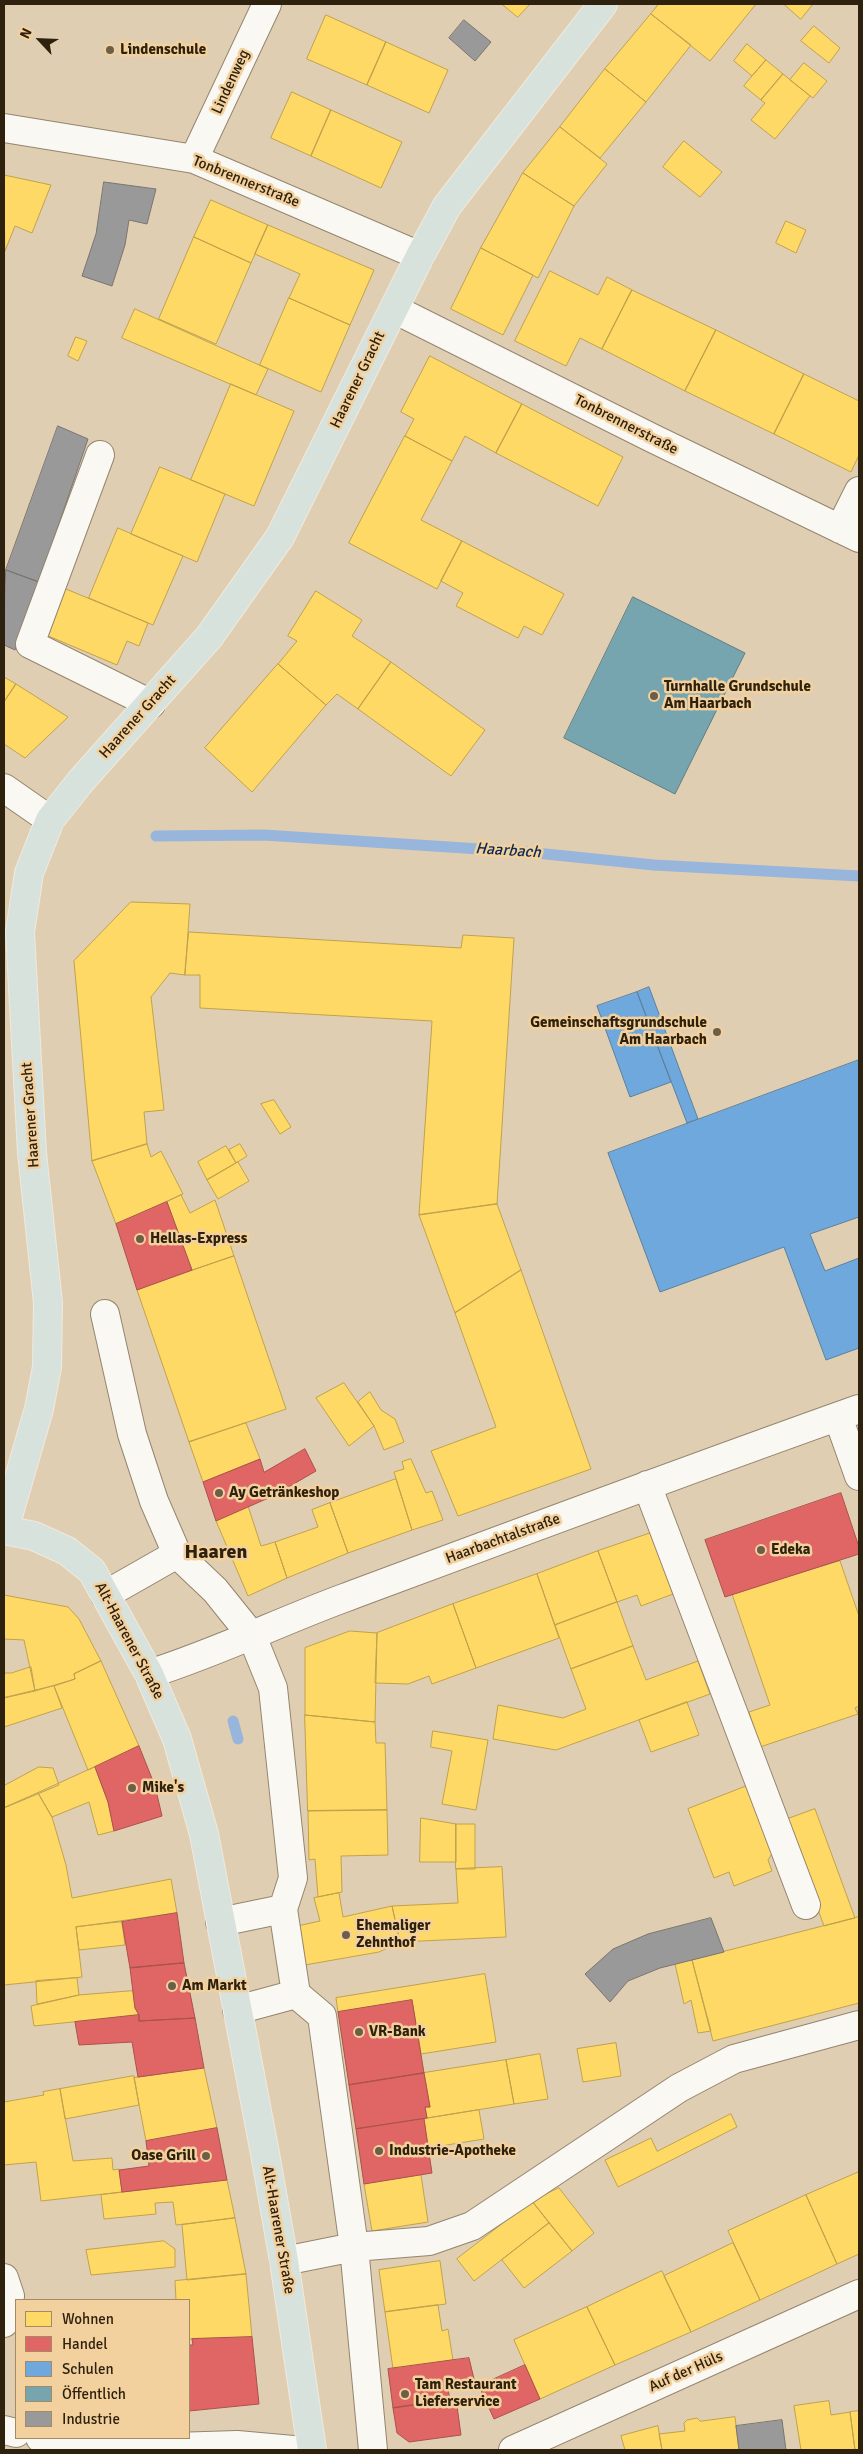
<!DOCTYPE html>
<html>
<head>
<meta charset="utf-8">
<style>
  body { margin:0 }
  #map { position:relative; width:863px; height:2454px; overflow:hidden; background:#e0ceb2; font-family:Signika,sans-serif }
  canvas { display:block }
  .frame { position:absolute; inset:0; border:5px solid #2e210d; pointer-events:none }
  .legend { position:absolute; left:15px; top:2299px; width:175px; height:140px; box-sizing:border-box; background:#f3d19f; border:1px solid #a48b65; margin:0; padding:6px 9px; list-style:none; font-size:15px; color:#2e210d }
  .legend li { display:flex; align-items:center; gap:10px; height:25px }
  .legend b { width:25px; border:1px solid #a48b65 }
  .north { position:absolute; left:15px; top:15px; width:50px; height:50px; -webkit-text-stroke:4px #f3d19f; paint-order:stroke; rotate:295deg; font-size:14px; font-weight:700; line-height:20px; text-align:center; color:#2e210d }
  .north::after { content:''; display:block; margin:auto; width:18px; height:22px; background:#2e210d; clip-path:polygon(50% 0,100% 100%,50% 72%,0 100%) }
</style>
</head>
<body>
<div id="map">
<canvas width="863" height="2454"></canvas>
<div class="frame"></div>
<ul class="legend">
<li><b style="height:14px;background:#ffd966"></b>Wohnen</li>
<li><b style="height:14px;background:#e06666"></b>Handel</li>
<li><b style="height:14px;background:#6fa8dc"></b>Schulen</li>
<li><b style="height:14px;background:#76a5af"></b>Öffentlich</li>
<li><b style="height:14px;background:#999"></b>Industrie</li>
</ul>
<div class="north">N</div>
</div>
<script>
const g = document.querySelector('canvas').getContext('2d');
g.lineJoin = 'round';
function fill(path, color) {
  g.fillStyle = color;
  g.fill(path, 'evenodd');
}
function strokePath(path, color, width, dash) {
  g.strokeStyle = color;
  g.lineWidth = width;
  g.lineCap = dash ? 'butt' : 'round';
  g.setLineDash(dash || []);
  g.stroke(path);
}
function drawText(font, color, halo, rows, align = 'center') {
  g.font = font + ' Signika,sans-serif';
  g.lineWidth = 5;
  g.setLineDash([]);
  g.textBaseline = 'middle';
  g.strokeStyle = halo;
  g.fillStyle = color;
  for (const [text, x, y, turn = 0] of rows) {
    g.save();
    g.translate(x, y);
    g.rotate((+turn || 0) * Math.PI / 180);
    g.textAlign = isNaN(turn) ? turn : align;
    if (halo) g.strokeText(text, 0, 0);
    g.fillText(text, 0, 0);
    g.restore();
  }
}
const homes = new Path2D(`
  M502,4H530L518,17Z
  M659,4H756L710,61L651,14Z
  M784,4H813L801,19Z
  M651,14L691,45L646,102L605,69Z
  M326,15L386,42L367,85L307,59Z
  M814,26L840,48L829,63L801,41Z
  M386,42L448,70L429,113L367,85Z
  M747,44L766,60L752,76L734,61Z
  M766,60L783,74L761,100L744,86Z
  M804,63L827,81L813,98L790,80Z
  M605,69L646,102L600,158L560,127Z
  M783,74L810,96L775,139L751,120L765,103L761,100Z
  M292,92L331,110L311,156L271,138Z
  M331,110L402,142L381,188L311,156Z
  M560,127L607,164L574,206L523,173Z
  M684,141L722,172L700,197L663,167Z
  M523,173L574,206L538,278L481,248Z
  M4,175L51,185L32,233L15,226L5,251Z
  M211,200L268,225L251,263L194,237Z
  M786,221L806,230L796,253L776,243Z
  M268,225L374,270L350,325L289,298L300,274L255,254Z
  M194,237L251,263L216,344L159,319Z
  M481,248L533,275L503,335L451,309Z
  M550,271L598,295L607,277L632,290L602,349L580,338L566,366L515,341Z
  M632,290L716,330L685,391L602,349Z
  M289,298L350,325L321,392L260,365Z
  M135,309L268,369L256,395L122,338Z
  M716,330L804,374L774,434L685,391Z
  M76,337L87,341L78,361L68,356Z
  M430,356L522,404L496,453L465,436L452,461L405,436L414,419L401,412Z
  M804,374L859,401V455L851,472L774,434Z
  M231,384L294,411L254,506L191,480Z
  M522,404L623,457L598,506L496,453Z
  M405,436L452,461L421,520L462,541L437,589L349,543Z
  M160,467L225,494L197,562L131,534Z
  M118,528L183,556L153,625L89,598Z
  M462,541L564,594L542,635L524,626L518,638L456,606L463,593L441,581Z
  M66,589L148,623L139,646L127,641L117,665L46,635Z
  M316,591L362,620L352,636L391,662L358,709L337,694L326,705L278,664L297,641L288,636Z
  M391,662L485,730L451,776L358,709Z
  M278,664L326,705L252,792L205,748Z
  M4,677L16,684L4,702Z
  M16,684L68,717L25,758L4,744V702Z
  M131,902L190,904L185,975L170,973L151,997L164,1110L144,1112L147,1144L92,1161L74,961Z
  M189,932L461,948L463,935L514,938L497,1204L419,1215L432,1021L200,1008V975H185Z
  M274,1100L291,1127L280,1134L261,1104Z
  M147,1144L151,1157L161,1151L183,1194L116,1224L92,1161Z
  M240,1144L247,1156L236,1163L229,1150Z
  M226,1146L236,1163L207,1180L198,1162Z
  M238,1162L249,1181L218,1199L207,1180Z
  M181,1195L190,1213L215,1200L234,1256L192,1270L167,1202Z
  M497,1204L521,1270L455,1313L419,1215Z
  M234,1256L286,1409L189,1442L137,1290Z
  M521,1270L591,1469L458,1516L431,1451L496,1427L455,1313Z
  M344,1383L374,1426L349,1446L316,1398Z
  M370,1392L381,1410L395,1419L404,1442L384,1450L374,1426L358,1402Z
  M246,1423L260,1459L203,1482L189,1442Z
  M411,1459L426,1493L432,1491L443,1520L412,1530L394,1472L404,1469L402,1462Z
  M396,1479L412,1530L348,1553L330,1503Z
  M330,1503L348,1553L287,1578L275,1542L318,1527L312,1510Z
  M248,1506L261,1546L275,1542L287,1578L248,1596L216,1521Z
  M651,1533L673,1594L641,1606L637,1595L617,1602L598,1551Z
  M598,1551L617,1602L555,1625L537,1574Z
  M840,1561L859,1616V1706L855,1708L858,1714L760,1747L749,1712L770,1705L732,1594Z
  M537,1574L559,1638L476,1668L453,1604Z
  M4,1595L68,1607L79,1619L101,1661L74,1674L75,1679L35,1691L24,1640L4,1639Z
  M617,1602L633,1646L571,1669L555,1625Z
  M453,1604L476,1668L432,1684L429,1676L408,1684L375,1683L377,1633Z
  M350,1631L377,1633L375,1722L305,1715V1648Z
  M633,1646L646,1680L698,1661L710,1694L556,1750L493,1739L498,1705L563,1718L586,1709L571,1669Z
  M101,1661L139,1746L88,1770L54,1686L75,1679L74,1674Z
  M31,1667L35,1691L4,1698V1673H11Z
  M54,1686L62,1708L4,1727V1698Z
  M687,1702L699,1735L651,1752L639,1720Z
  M305,1715L375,1722L376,1743H385L387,1810L308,1811Z
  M433,1731L488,1740L476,1810L442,1804L452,1751L431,1747Z
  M39,1767L53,1768L59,1785L4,1808V1786Z
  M95,1767L108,1802L114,1831L98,1835L89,1802L52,1817L38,1793Z
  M752,1784L776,1847L768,1860L772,1871L734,1886L729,1872L714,1878L688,1809Z
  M38,1793L52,1817L66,1865L72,1898L171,1879L177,1913L76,1927L82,1977L4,1985V1808Z
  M815,1809L855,1918L824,1926L785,1820Z
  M387,1810L388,1855L341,1856L342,1892L318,1897L315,1859L309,1860L308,1811Z
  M421,1818L456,1824V1862H420Z
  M456,1824H475V1869H456Z
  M502,1867L506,1937L400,1942L392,1906L458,1903L456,1869Z
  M339,1893L343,1917L392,1906L400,1942L379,1952L299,1966L293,1927L320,1921L314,1898Z
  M859,1917V2003L713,2041L692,1960Z
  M122,1922L125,1945L79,1950L76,1927Z
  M692,1960L711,2031L698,2033L691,2000L684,2004L675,1964Z
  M485,1974L496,2042L421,2054L412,2000L338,2012L336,1998Z
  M77,1978L79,1995L37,2004L36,1981Z
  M133,1991L135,2008L139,2015L34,2026L31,2006L79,1995Z
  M616,2043L621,2076L583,2082L577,2049Z
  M540,2054L548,2099L514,2104L506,2060Z
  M506,2060L514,2104L427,2118L425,2107H430L424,2073Z
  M204,2068L217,2128L146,2141L134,2078Z
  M134,2076L139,2105L65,2119L60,2089Z
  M60,2089L73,2161L112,2158L113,2170L119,2169L122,2192L41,2201L36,2162L4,2165V2102L44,2095L43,2092Z
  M479,2110L484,2139L428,2148L424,2119Z
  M731,2114L737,2127L618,2187L605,2160L651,2138L657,2151Z
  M859,2172V2254L837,2264L806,2195Z
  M421,2175L428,2222L372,2231L364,2184Z
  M227,2180L235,2218L176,2225L173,2202L155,2203L156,2214L104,2219L101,2195Z
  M559,2188L594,2233L572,2251L532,2201Z
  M806,2195L837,2264L760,2300L728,2231Z
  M532,2201L549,2223L474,2281L457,2259Z
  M235,2218L246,2274L187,2280L182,2225Z
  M549,2223L572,2251L524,2288L502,2260Z
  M164,2241L175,2249V2267L91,2275L86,2250Z
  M733,2243L760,2300L691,2332L664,2276Z
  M440,2261L446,2304L385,2312L379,2270Z
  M662,2271L691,2332L615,2365L587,2307Z
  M246,2274L252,2337L189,2339V2300H176L175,2281Z
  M438,2305L442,2331L448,2329L453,2360L393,2369L385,2312Z
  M587,2307L615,2365L540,2399L514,2340Z
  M829,2401L831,2415L850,2412L855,2450H801L794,2406Z
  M859,2411V2450H855L850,2412Z
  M735,2417L739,2450H662L659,2434L685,2431L684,2423L687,2420L697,2418L700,2421Z
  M658,2426L662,2450H625L621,2436Z`);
fill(homes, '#ffd966');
strokePath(homes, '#c0a24b', 1);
const shops = new Path2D(`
  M167,1202L192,1270L137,1290L116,1224Z
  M305,1449L316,1471L273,1496L216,1521L203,1482L260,1459L264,1472Z
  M841,1493L859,1547V1554L725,1597L705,1540Z
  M139,1746L155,1786L162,1816L114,1831L108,1802L95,1767Z
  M177,1913L184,1963L130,1968L122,1922Z
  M184,1963L195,2018L139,2021V2015L135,2008L130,1968Z
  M412,2000L424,2073L349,2085L338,2012Z
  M139,2015V2021L195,2018L204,2068L138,2077L132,2042L79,2045L75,2022Z
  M424,2073L430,2107H425L427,2118L356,2129L349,2085Z
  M424,2119L432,2173L364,2184L356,2129Z
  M217,2128L227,2180L122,2192L119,2170L149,2166L146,2141Z
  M252,2337L259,2404L189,2411V2345H193L192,2339Z
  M469,2358L474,2379L447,2383L450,2400L393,2408L388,2369Z
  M525,2365L540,2399L494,2419L479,2386Z
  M456,2399L461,2435L409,2442L397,2433L393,2408Z`);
fill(shops, '#e06666');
strokePath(shops, '#ab514b', 1);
const schools = new Path2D(`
  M649,987L698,1119L687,1123L637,992Z
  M637,992L671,1082L630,1097L597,1006Z
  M859,1060V1217L810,1234L825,1271L859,1258V1348L826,1360L784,1247L660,1292L608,1153Z`);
fill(schools, '#6fa8dc');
strokePath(schools, '#5c809e', 1);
const public = new Path2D(`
  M633,597L745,653L675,794L564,738Z`);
fill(public, '#76a5af');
strokePath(public, '#607d7e', 1);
const industry = new Path2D(`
  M464,20L491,42L475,61L449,38Z
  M104,182L156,189L147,224L129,220L125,245L112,286L82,276L96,234Z
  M58,426L88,439L39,582L6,570Z
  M6,570L39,582L15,650L4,645Z
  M711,1918L724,1952L660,1968L628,1981L610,2002L585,1974L613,1949L648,1934Z
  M782,2420L786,2450H739L736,2426Z`);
fill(industry, '#999');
strokePath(industry, '#79756f', 1);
strokePath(new Path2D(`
  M156,836L264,835L526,852L654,865L859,876
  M233,1721L238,1739`), '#98b5db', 11);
const minor = new Path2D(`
  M4,128L194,159L420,256
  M194,159L267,4
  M394,309L654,439L859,538
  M100,455L30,644L151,704
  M840,529L859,491
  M4,788L50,820
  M105,1314L132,1434L154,1501L177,1554L215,1590L252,1636L273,1688L293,1878L283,1909L296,1994L322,2016L354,2247L373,2450
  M838,1417L859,1476
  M647,1485L806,1905
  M105,1595L177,1554
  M149,1674C216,1653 279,1622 344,1598C516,1534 687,1470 859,1409
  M220,1922L283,1909
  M237,2010L296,1994
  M284,2261L354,2247L429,2241L472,2226L679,2088L734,2059L859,2025
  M4,2278L10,2296L4,2323
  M4,2430L16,2433
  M40,2438L111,2449L237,2445L293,2450
  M513,2450L859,2294`);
const major = new Path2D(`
  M4,1530L39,1409L47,1367L48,1303L32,1153L20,932L29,873L50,820L80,782L209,637L280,537L420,256L447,206L603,4
  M4,1530L34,1536L67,1551L92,1571L149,1674L177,1739L204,1834L264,2148L284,2261L312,2450`);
strokePath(minor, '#94856f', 30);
strokePath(major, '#f1e9dc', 30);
strokePath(minor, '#faf8f3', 28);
strokePath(major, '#d8e2dd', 28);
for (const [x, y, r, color] of [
  [110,50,5,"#6c5e47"],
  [654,696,5,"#6c5e47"],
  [717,1032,5,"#6c5e47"],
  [140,1239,5,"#6c5e47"],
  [219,1493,5,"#6c5e47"],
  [761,1550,5,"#6c5e47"],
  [132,1788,5,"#6c5e47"],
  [346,1935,5,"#6c5e47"],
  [172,1986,5,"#6c5e47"],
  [359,2032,5,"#6c5e47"],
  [379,2151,5,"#6c5e47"],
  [206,2156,5,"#6c5e47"],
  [405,2394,5,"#6c5e47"]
]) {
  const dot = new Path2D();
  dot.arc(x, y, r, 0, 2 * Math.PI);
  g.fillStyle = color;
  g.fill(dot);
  strokePath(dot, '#f3d19f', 2);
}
drawText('bold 15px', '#2e210d', '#f3d19f', [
  ["Lindenschule",120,50],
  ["Turnhalle Grundschule",664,687],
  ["Am Haarbach",664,704],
  ["Gemeinschaftsgrundschule",707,1023,"right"],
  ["Am Haarbach",707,1040,"right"],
  ["Hellas-Express",150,1239],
  ["Ay Getränkeshop",229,1493],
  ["Edeka",771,1550],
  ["Mike's",142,1788],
  ["Ehemaliger",356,1926],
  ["Zehnthof",356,1943],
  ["Am Markt",182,1986],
  ["VR-Bank",369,2032],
  ["Industrie-Apotheke",389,2151],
  ["Oase Grill",196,2156,"right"],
  ["Tam Restaurant",415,2385],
  ["Lieferservice",415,2402]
], 'left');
drawText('15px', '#2e210d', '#f3d19f', [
  ["Lindenweg",231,82,-65],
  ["Tonbrennerstraße",246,182,22],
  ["Haarener Gracht",358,380,-64],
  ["Tonbrennerstraße",626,425,27],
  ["Haarener Gracht",138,717,-48],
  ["Haarener Gracht",31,1115,-94],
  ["Haarbachtalstraße",503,1539,-20],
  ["Alt-Haarener Straße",129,1641,62],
  ["Alt-Haarener Straße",278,2230,80],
  ["Auf der Hüls",686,2372,-24]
]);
drawText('italic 16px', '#0b2b55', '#f3d19f', [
  ["Haarbach",508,851,4]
]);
drawText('bold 20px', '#2e210d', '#f3d19f', [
  ["Haaren",216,1553]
]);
</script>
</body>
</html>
